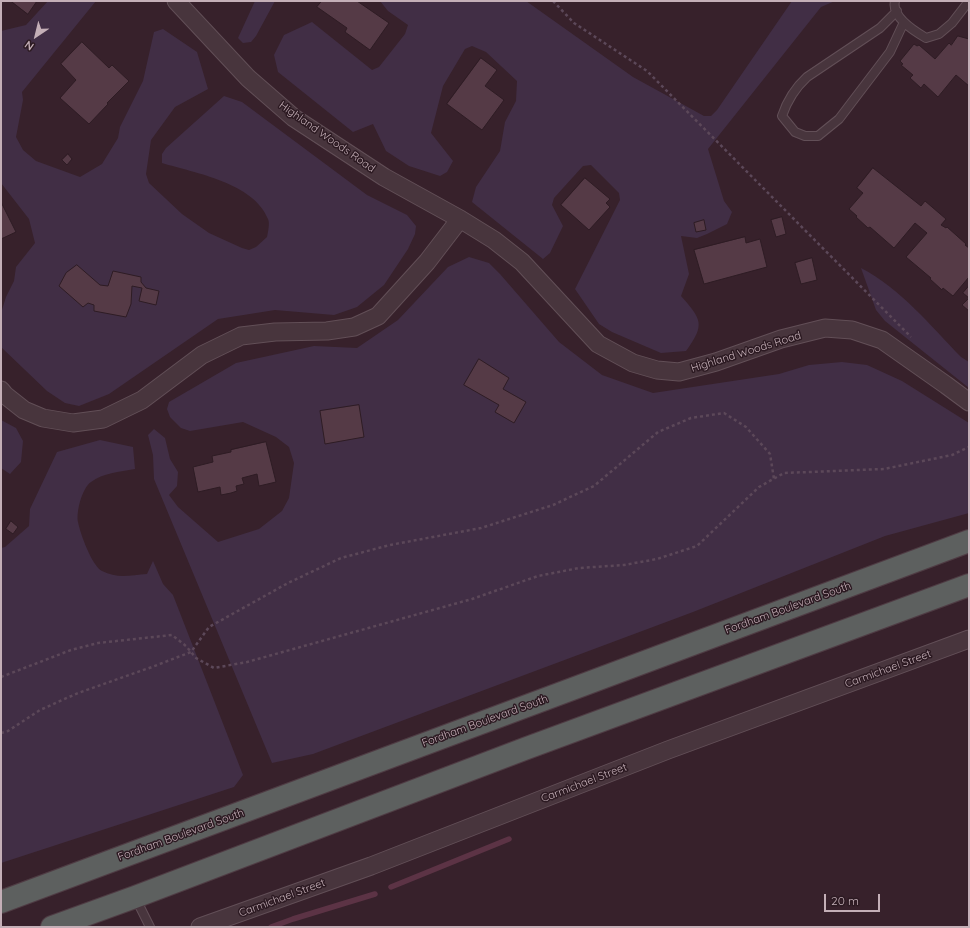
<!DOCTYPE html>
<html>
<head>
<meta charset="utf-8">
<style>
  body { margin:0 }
  #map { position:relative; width:970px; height:928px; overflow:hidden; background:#37212b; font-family:Quicksand,sans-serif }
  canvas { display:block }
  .frame { position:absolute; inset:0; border:2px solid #c4afb7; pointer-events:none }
  .north { position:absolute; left:16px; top:16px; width:40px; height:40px; -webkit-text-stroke:3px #2c1a22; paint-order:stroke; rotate:215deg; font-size:11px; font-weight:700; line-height:16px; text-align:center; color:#c4afb7 }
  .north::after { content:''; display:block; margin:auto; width:14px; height:18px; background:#c4afb7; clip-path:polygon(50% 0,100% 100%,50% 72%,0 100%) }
  .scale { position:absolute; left:824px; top:894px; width:56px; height:18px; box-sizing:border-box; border:2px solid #c4afb7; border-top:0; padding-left:5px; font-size:12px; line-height:14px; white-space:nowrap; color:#c4afb7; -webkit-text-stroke:3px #2c1a22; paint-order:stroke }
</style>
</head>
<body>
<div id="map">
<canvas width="970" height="928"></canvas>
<div class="frame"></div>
<div class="north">N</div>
<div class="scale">20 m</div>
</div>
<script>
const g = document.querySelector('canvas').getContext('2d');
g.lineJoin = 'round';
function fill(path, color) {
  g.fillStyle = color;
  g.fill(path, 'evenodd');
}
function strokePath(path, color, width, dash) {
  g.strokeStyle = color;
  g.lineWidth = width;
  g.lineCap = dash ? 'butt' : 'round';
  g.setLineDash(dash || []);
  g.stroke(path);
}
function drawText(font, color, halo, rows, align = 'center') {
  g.font = font + ' Quicksand,sans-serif';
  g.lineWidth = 3;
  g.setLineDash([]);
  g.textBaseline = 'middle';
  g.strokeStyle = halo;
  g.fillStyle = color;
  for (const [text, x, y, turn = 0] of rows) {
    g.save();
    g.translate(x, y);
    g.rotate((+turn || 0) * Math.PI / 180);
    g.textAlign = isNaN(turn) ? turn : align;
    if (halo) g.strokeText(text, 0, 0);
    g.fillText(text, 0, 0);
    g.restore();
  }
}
fill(new Path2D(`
  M48,1H96L22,92L23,100L16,137L23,150L36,161L80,177L102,164L118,138L120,127L143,81L154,32L163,29L197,52L208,89L175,107L151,140L146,174L149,183L182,214L209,233L242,248L249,250L256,247L267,237C268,232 270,223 268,219C254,183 195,173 162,163V154L166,148L224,96L242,102L367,195L407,215L416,226L415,234L408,249L384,285L357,307L334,315L275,310L218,319L109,394L79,406L65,403L47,391L1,347V313L6,297L14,281L16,267L35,243L29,219L1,183V31L26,25Z
  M255,1H275L256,36L251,42L243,43L238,38Z
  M380,1H526L633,77L704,116H711L717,110L792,1H835L821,7L708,149L724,201L732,212L727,224L707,234L697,238L681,236L689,274L681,296C701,319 706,324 686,351L661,353L612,332L599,324L575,289L620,200L619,193L591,165L583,166L554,198L552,205L563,226L550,253L543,259L472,202L476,187L500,151L505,122L516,101L517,81L486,52L472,46L465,49L443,86L431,133L453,161L447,172L440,176L409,166L386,151L373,124L353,132L278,72L274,55L284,35L312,22L372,70L379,67L405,34L408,25L388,11Z
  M469,257L489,263L500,274L559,342L602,375L653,393L779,374L809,365L842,362L867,365L902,381L969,423V513L885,536L693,612L313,754L272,763L154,479L153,455L148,435L154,429L165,438L170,459L178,472L177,486L169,495L178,507L218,542L259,529L282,511L289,498L294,463L289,447L276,437L243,422L190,431L181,428L170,417L167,409L169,402L236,363L314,346L357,348L398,320L448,267Z
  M861,268C901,289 930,325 961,357L969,362V388L885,321L876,310Z
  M1,420L16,428L23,441L21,462L10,474L1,468Z
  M100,440L133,447L135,469C119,472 103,473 91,482C82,488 76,512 78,522C80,533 92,566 102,571C117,579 131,575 147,574L153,561L163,584L173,595L243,775L234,787L1,863V548L5,547L29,526L30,509L57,452Z`), '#412e45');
strokePath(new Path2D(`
  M391,887L509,839
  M271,927L293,919L375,894`), '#5c3345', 5.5);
const building = new Path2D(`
  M11,1H37L28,14Z
  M322,1H357L389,23L370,50L345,32L347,28L317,7Z
  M958,36L969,39V86L956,75L938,97L924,84L921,88L910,78L913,75L901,65L903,64L900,61L914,44L917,46L919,45L935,59L949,43L951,45Z
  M82,42L109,68L112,65L129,81L107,103L108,104L89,124L60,98L76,80L61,64Z
  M481,58L497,70L485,86L504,100L482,130L447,104Z
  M68,154L72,159L67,165L62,160Z
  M873,168L921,206L925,201L946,219L941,225L946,228L947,227L966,244L965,245L969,248V277L953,296L943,288L942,290L930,279L931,278L906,257L927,233L915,223L894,248L870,227L868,228L856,217L857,216L849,209L863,193L857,188Z
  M585,178L610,199L606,203L610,207L589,230L561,205Z
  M1,202L16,232L1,239Z
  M782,217L786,234L776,237L771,220Z
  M704,220L706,230L696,232L694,223Z
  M745,237L746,243L760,239L767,267L704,284L694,250Z
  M812,258L817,280L801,284L795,263Z
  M77,265L100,285L108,286L113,271L141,277V282L146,288L159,291L156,305L139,301L142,288L132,286L131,304L126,317L94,311V305L88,303L83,307L59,286L66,273Z
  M969,286V311L962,305L969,298L963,293Z
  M479,359L509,378L503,389L526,402L514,423L495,412L499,405L464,385Z
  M359,405L364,437L325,444L320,411Z
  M266,442L276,482L259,486L257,474L242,478L244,484L236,486L237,491L231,493L221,495L220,487L198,492L193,467L213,462L212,456L231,452V450Z
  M11,521L18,527L13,534L6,529Z`);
fill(building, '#553a46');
strokePath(building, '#2e1c24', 1);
const service = new Path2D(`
  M895,1C891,17 914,31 926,38L939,34L952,23L969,1
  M897,11L880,28L807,77C795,88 787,101 782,116L795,132L805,136H818L839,119L890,52L904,22
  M135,897L150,927`);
const minor = new Path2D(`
  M460,219L494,240L522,262L598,344L633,363L657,370L679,372L716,362L781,339L825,328L852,330L882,340L946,385L969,402
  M1,390L5,395L24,410L43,418L73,423L103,419L142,400L202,355L241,336L275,332L327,331L354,327L378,316L427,262L460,219L384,177L294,118L248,78L176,1
  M200,927L371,866L668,750L969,639`);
const trunk = new Path2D(`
  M1,902L969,541
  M52,927L135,897L527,748L969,585`);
strokePath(service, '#624f57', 10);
strokePath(minor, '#624f57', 19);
strokePath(trunk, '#4f3c44', 24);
strokePath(new Path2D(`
  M553,1L574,23L647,71L911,337
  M1,677L71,650L98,643L172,635L186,646L196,658L214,668L247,662L472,599L538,576L579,568L624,565L657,559L697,546L759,487L784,473L884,469L952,455L969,447
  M1,733L8,731L40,710L78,693L152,667L191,652L209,627L288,583L341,558L390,545L481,528L553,505L594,486L658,432L691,418L724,413L746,427L770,454L774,479`), '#5c4859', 2.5, [3, 3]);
strokePath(service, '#48353d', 8);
strokePath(minor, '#48353d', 17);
strokePath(trunk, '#5d605f', 22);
drawText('11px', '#c4afb7', '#2c1a22', [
  ["Highland Woods Road",327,137,35],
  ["Highland Woods Road",746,352,-17],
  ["Fordham Boulevard South",788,608,-20],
  ["Carmichael Street",888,669,-20],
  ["Fordham Boulevard South",485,721,-20],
  ["Carmichael Street",584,783,-21],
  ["Fordham Boulevard South",181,835,-20],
  ["Carmichael Street",282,898,-20]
]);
</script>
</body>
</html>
